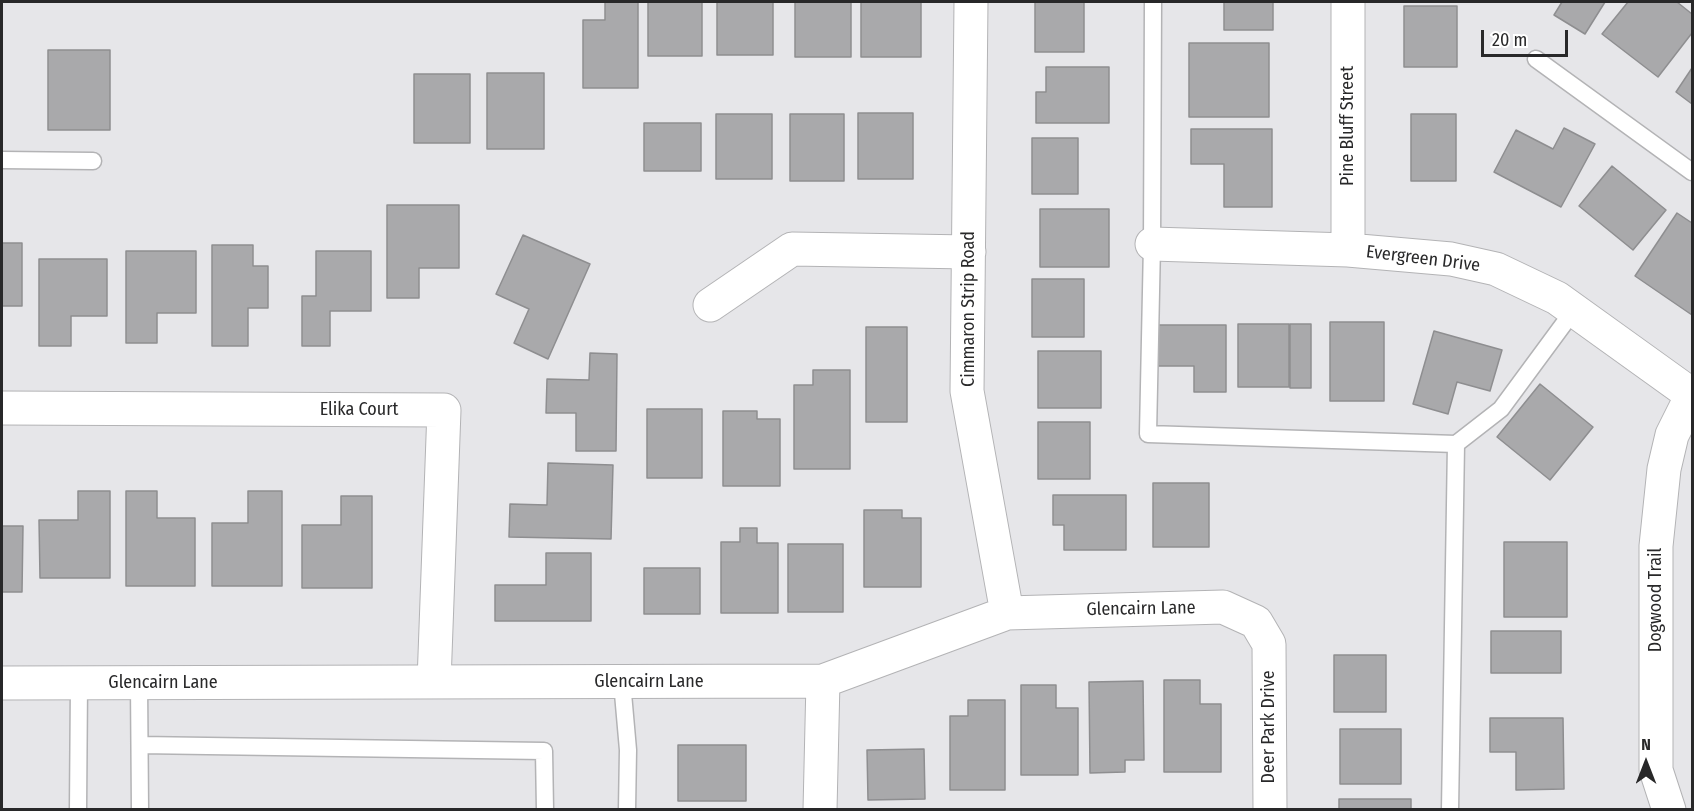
<!DOCTYPE html>
<html>
<head>
<meta charset="utf-8">
<style>
  body { margin:0 }
  #map { position:relative; width:1694px; height:811px; overflow:hidden; background:#e6e6e9; font-family:"Fira Sans Condensed",sans-serif }
  canvas { display:block }
  .frame { position:absolute; inset:0; border:3px solid #282829; pointer-events:none }
  .north { position:absolute; left:1616px; top:733px; width:60px; height:60px; -webkit-text-stroke:4px #fff; paint-order:stroke; rotate:0deg; font-size:16px; font-weight:700; line-height:24px; text-align:center; color:#282829 }
  .north::after { content:''; display:block; margin:auto; width:21px; height:27px; background:#282829; clip-path:polygon(50% 0,100% 100%,50% 72%,0 100%) }
  .scale { position:absolute; left:1481px; top:30px; width:87px; height:27px; box-sizing:border-box; border:3px solid #282829; border-top:0; padding-left:8px; font-size:18px; line-height:21px; white-space:nowrap; color:#282829; -webkit-text-stroke:4px #fff; paint-order:stroke }
</style>
</head>
<body>
<div id="map">
<canvas width="1694" height="811"></canvas>
<div class="frame"></div>
<div class="north">N</div>
<div class="scale">20 m</div>
</div>
<script>
const g = document.querySelector('canvas').getContext('2d');
g.lineJoin = 'round';
function fill(path, color) {
  g.fillStyle = color;
  g.fill(path, 'evenodd');
}
function strokePath(path, color, width, dash) {
  g.strokeStyle = color;
  g.lineWidth = width;
  g.lineCap = dash ? 'butt' : 'round';
  g.setLineDash(dash || []);
  g.stroke(path);
}
function drawText(font, color, halo, rows, align = 'center') {
  g.font = font + ' "Fira Sans Condensed",sans-serif';
  g.lineWidth = 5;
  g.setLineDash([]);
  g.textBaseline = 'middle';
  g.strokeStyle = halo;
  g.fillStyle = color;
  for (const [text, x, y, turn = 0] of rows) {
    g.save();
    g.translate(x, y);
    g.rotate((+turn || 0) * Math.PI / 180);
    g.textAlign = isNaN(turn) ? turn : align;
    if (halo) g.strokeText(text, 0, 0);
    g.fillText(text, 0, 0);
    g.restore();
  }
}
const building = new Path2D(`
  M605,2H638V88H583V20H605Z
  M648,2H702V56H648Z
  M717,2H773V55H717Z
  M795,2H851V57H795Z
  M861,2H921V57H861Z
  M1035,2H1084V52H1035Z
  M1224,2H1273V30H1224Z
  M1562,2H1605L1585,34L1554,15Z
  M1628,2H1677L1692,14V33L1658,77L1602,34Z
  M1404,6H1457V67H1404Z
  M1189,43H1269V117H1189Z
  M48,50H110V130H48Z
  M1046,67H1109V123H1036V92H1046Z
  M1692,68V104L1676,92Z
  M487,73H544V149H487Z
  M414,74H470V143H414Z
  M858,113H913V179H858Z
  M716,114H772V179H716Z
  M790,114H844V181H790Z
  M1411,114H1456V181H1411Z
  M644,123H701V171H644Z
  M1564,128L1595,144L1561,207L1494,172L1516,130L1553,149Z
  M1191,129H1272V207H1224V164H1191Z
  M1032,138H1078V194H1032Z
  M1612,166L1666,210L1633,250L1579,206Z
  M387,205H459V268H419V298H387Z
  M1040,209H1109V267H1040Z
  M1677,213L1692,223V315L1635,276Z
  M523,235L590,264L548,359L514,343L529,309L496,294Z
  M2,243H22V306H2Z
  M212,245H253V266H268V308H248V346H212Z
  M126,251H196V313H157V343H126Z
  M316,251H371V311H330V346H302V296H316Z
  M39,259H107V316H71V346H39Z
  M1032,279H1084V337H1032Z
  M1330,322H1384V401H1330Z
  M1238,324H1289V387H1238Z
  M1290,324H1311V388H1290Z
  M1157,325H1226V392H1194V366H1157Z
  M866,327H907V422H866Z
  M1434,331L1502,350L1490,391L1457,382L1448,414L1413,404Z
  M1038,351H1101V408H1038Z
  M590,353L617,354L616,451H576V413H546L547,379L589,380Z
  M813,370H850V469H794V385H813Z
  M1540,384L1593,427L1550,480L1497,437Z
  M647,409H702V478H647Z
  M723,411H757V419H780V486H723Z
  M1038,422H1090V479H1038Z
  M548,463L613,465L611,539L509,537L510,504L547,505Z
  M1153,483H1209V547H1153Z
  M78,491H110V578H40L39,520H78Z
  M126,491H157V518H195V586H126Z
  M248,491H282V586H212V523H248Z
  M1053,495H1126V550H1064V525H1053Z
  M341,496H372V588H302V525H341Z
  M864,510H902V518H921V587H864Z
  M2,526H23L22,592H2Z
  M740,528H757V543H778V613H721V542H740Z
  M1504,542H1567V617H1504Z
  M788,544H843V612H788Z
  M546,553H591V621H495V585H546Z
  M644,568H700V614H644Z
  M1491,631H1561V673H1491Z
  M1334,655H1386V712H1334Z
  M1164,680H1200V704H1221V772H1164Z
  M1143,681L1144,760H1125V772L1090,773L1089,682Z
  M1021,685H1056V708H1078V775H1021Z
  M968,700H1005V790H950V716H968Z
  M1490,718H1563L1564,789L1516,790V752H1490Z
  M1340,729H1401V784H1340Z
  M678,745H746V801H678Z
  M924,749L925,799L868,800L867,750Z
  M1339,799H1411V810H1339Z`);
fill(building, '#a9a9ab');
strokePath(building, '#8e8e90', 1.5);
const service = new Path2D(`
  M1153,2L1152,244L1148,434L1456,444
  M1536,59L1692,172
  M2,160L93,161
  M622,682L628,750L627,810
  M139,683L140,810
  M140,745L544,751L545,810
  M78,810L79,683
  M1450,810L1456,444L1501,409L1574,310`);
const minor = new Path2D(`
  M971,2L967,391L1007,613
  M1348,2V250
  M1152,244L1348,250L1451,259L1496,269L1557,298L1692,395
  M710,305L792,249L969,252
  M2,408L444,410L434,682
  M2,683L823,681L1007,613L1223,607L1256,622L1269,644L1270,810
  M820,810L823,681
  M1669,810L1656,770V546L1664,469L1672,435L1692,395`);
strokePath(service, '#b3b3b5', 19);
strokePath(minor, '#b3b3b5', 35);
strokePath(service, '#fff', 16);
strokePath(minor, '#fff', 33);
drawText('18px', '#282829', '#fff', [
  ["Pine Bluff Street",1348,126,-90],
  ["Evergreen Drive",1423,259,7],
  ["Cimmaron Strip Road",969,309,-90],
  ["Elika Court",359,410],
  ["Dogwood Trail",1656,600,-90],
  ["Glencairn Lane",1141,609,-1],
  ["Glencairn Lane",649,682],
  ["Glencairn Lane",163,683],
  ["Deer Park Drive",1269,727,-90]
]);
</script>
</body>
</html>
